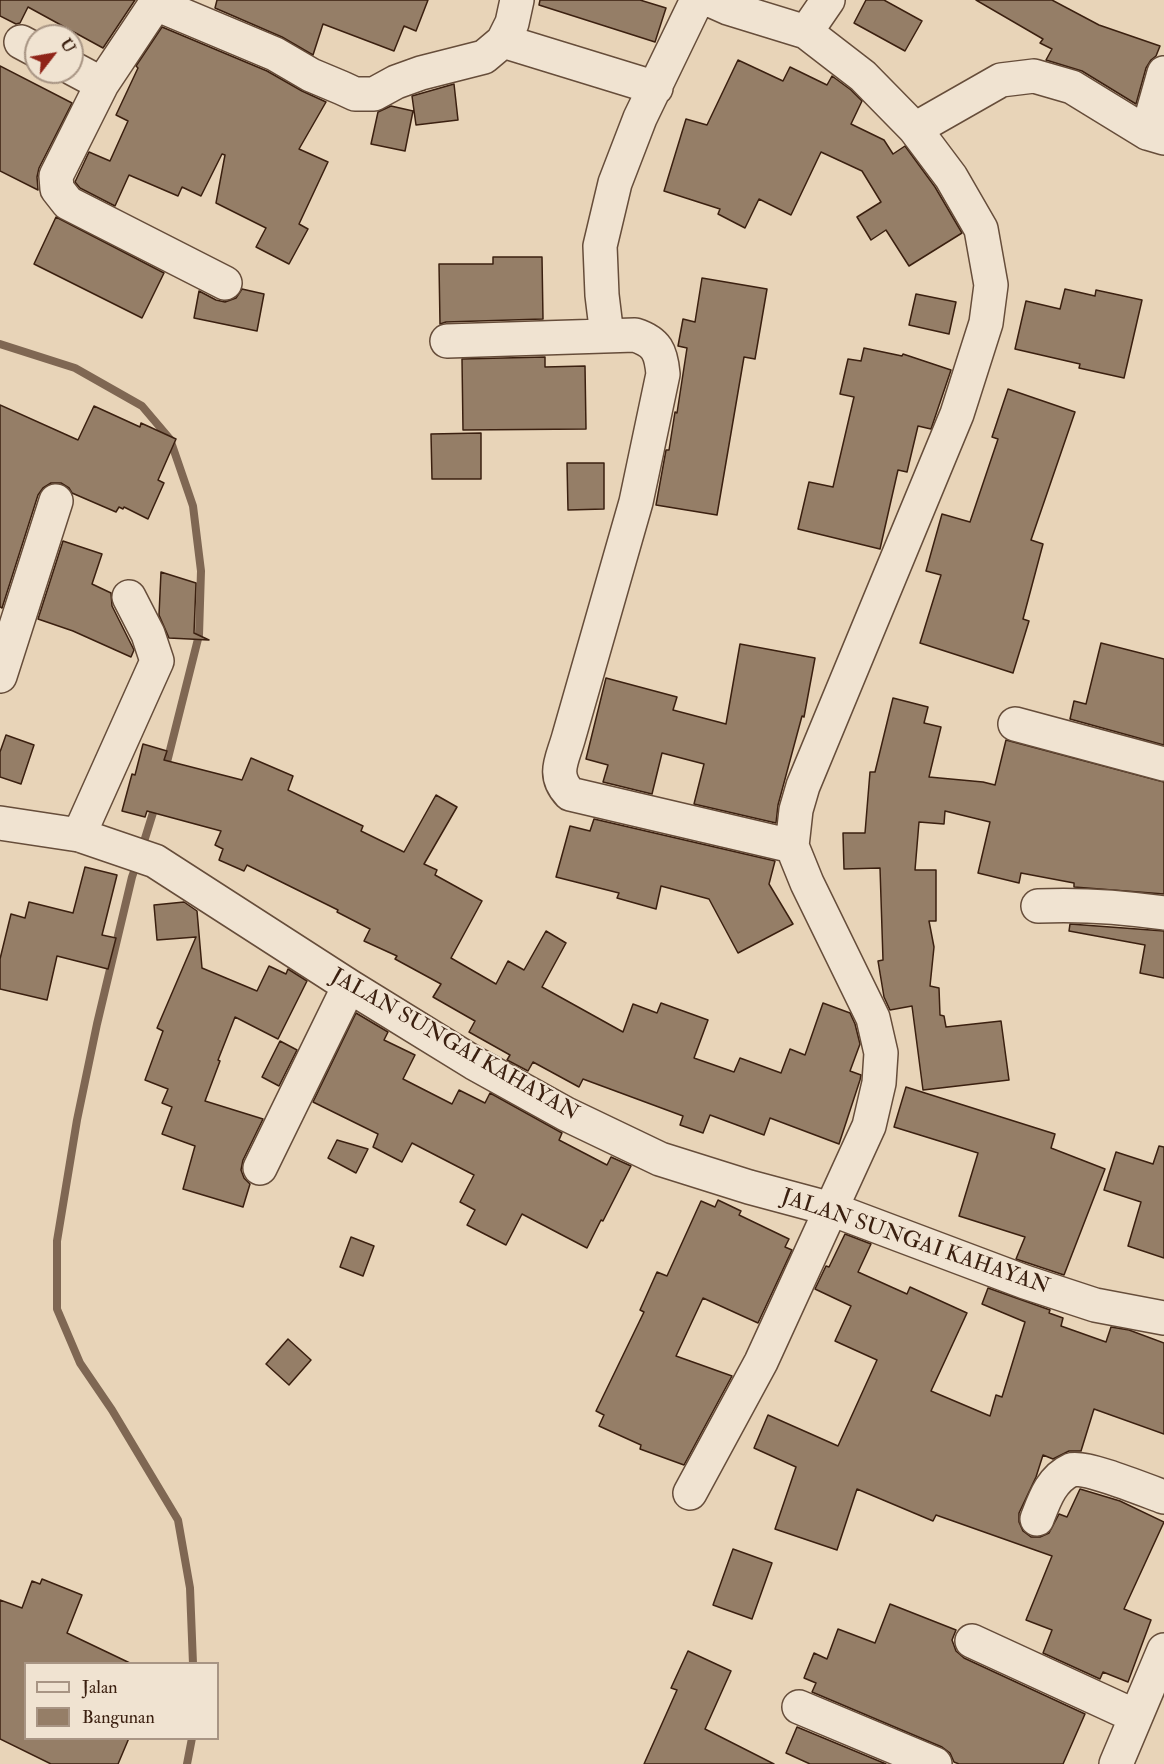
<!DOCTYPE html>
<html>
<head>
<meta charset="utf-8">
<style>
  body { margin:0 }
  #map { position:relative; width:1164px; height:1764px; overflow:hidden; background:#e8d4b8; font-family:"IM FELL Double Pica",serif }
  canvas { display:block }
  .legend { position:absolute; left:24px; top:1662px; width:195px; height:78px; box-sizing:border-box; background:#f0e3d1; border:2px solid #a89584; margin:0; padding:8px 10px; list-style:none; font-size:18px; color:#3b2010 }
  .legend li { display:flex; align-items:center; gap:12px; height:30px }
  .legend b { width:30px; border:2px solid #a89584 }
  .north { position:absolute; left:24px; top:24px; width:60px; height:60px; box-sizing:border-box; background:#f0e3d1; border:2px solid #a89584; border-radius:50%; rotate:59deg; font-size:16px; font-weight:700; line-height:24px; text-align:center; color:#3b2010 }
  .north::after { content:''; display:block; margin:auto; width:21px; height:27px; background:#8f2418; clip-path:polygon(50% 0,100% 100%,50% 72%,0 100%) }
</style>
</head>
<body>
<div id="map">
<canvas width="1164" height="1764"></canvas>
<ul class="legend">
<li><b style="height:8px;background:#f0e3d1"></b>Jalan</li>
<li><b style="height:16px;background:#957e67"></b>Bangunan</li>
</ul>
<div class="north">U</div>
</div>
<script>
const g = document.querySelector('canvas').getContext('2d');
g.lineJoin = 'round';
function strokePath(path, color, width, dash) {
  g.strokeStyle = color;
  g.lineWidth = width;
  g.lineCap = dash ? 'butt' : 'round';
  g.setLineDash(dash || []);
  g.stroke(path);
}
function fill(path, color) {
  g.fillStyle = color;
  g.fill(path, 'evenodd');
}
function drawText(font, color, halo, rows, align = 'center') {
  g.font = font + ' "IM FELL Double Pica",serif';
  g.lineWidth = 4.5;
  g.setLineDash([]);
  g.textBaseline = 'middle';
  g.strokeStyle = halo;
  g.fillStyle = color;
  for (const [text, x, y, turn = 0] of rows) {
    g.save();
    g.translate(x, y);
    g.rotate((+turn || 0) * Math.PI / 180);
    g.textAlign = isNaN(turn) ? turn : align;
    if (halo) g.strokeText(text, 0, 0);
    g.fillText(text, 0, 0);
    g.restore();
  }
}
strokePath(new Path2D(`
  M0,344L75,368L142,406L170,439L193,506L201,571L199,635L165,770
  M142,848L156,803
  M138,860L132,877L97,1024L77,1120L57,1241V1309L80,1363L112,1410L178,1520L190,1588L193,1664
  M187,1764L192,1738`), '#7f6753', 8);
const building = new Path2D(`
  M0,0H135L103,48L28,7L20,23L16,24L0,16Z
  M217,0H428L416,31L404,26L394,51L323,24L313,55L282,37L215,8Z
  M540,0H640L666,8L655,42L539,5Z
  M866,0H884L922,21L905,51L854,23Z
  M976,0H1052L1099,25L1160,46L1156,56L1151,60L1146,68L1136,104L1082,71L1046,60L1052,49L1040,43L1043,39Z
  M162,27L267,71L302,91L326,102L299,149L328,162L299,224L308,229L289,264L256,247L266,228L216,203L225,155L222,154L201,196L182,187L178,196L129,175L115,206L80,188L75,182L89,152L110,161L128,121L116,115L138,68L136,66Z
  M738,60L783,81L790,67L827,85L832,76L851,90L862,101L851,124L884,140L893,154L905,146L935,187L962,233L909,266L886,230L871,240L857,217L881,202L862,171L821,152L791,215L759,199L745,228L718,214L720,209L664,191L686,119L707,125Z
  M0,66L72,103L39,168L37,177L38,190L0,171Z
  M454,84L458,120L416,125L412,96Z
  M391,106L413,111L405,151L371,144L378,112Z
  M56,217L164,273L142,318L34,264Z
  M493,257H542L543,319L446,322L440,324L439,264H493Z
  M702,278L767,289L755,359L744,357L717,515L656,505L666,450H669L675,412L677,413L687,348L678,346L683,319L695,322Z
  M242,289L264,294L257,331L194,318L199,291L216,300L225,302L236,298Z
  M1065,289L1095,296L1096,290L1142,300L1124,378L1079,368L1080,364L1015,349L1026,301L1060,309Z
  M916,294L956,302L949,334L909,325Z
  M864,348L902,356L903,354L951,370L931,429L918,426L907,472L898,470L880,549L798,529L809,482L833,487L854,397L840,394L848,359L861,361Z
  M545,357V367L585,366L586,429L463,430L462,359Z
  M1008,389L1075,412L1031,540L1043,544L1023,619L1029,621L1013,673L920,643L941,575L926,571L942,514L970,522L998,439L992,437Z
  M0,405L78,440L94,406L140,427L141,423L176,439L158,480L164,483L148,519L124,507L123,509L119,507L116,512L72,493L69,488L61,483H51L43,488L38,495L2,608L0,607Z
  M481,433V479H432L431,434Z
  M567,463H604V509L568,510Z
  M63,541L102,554L92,584L111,593L112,606L134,650L131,657L73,631L38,619Z
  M161,572L196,583L194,633L209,640L169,638L159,615Z
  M1101,643L1164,659V745L1070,719L1074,701L1086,704Z
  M740,644L815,658L804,717L802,716L778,805L776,823L694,804L704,764L662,753L652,794L603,782L608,765L586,759L606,678L677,697L673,710L726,724Z
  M893,698L928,707L924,723L941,727L929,777L983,782L995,785L1006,740L1164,782V894L1074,887V883L1021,873L1019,883L978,873L990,822L945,811L944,824L919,822L915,870H936V921H929L934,947L930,986L939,988L940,1015L944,1016L946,1027L1001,1021L1009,1080L923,1090L912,1006L890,1010L884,997L878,961L883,960L880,868L844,869L843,833H865L870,772H875Z
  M6,735L34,745L21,784L0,777V752Z
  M143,744L167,751L164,760L242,780L251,758L293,776L288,790L363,826L361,831L404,852L436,795L457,807L424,864L437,870L435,875L482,901L451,958L496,984L508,961L524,970L546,931L566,943L542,987L623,1032L633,1004L657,1013L661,1003L708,1020L694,1058L734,1072L740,1058L781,1073L790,1049L805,1055L823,1003L850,1013L855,1024L860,1044L850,1071L861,1075L860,1080L839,1144L770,1118L764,1135L710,1115L703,1133L680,1125L683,1116L583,1079L579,1087L533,1062L528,1071L507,1060L510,1055L469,1032L475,1021L433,997L441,984L395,959L397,956L364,941L370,929L337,912L338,910L247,865L244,871L219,860L223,849L215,845L221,831L147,811L145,817L122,811L132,774L135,775Z
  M594,819L775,861L769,884L793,924L738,953L709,899L661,886L656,909L617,898L619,893L556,877L570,826L590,831Z
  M85,867L117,875L102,935L116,938L108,969L57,956L47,1000L0,989V959L11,914L25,918L29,902L73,913Z
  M184,902L197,911L202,968L257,991L269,966L286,974L288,969L307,981L278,1039L235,1017L218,1060L220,1061L205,1101L263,1119L243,1160L241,1170L244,1178L250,1184L243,1207L183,1189L195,1146L162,1134L172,1107L162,1103L168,1089L145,1080L163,1031L157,1028L196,937L157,940L154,905Z
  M1070,924L1164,931V978L1140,973L1145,945L1069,931Z
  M356,1013L388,1032L384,1040L415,1055L403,1079L452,1104L459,1090L485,1103L490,1093L562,1133L559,1140L607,1165L611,1157L631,1166L603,1221L601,1220L587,1248L522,1214L506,1245L467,1225L475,1210L460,1202L474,1175L412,1143L402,1162L373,1147L378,1134L313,1102Z
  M280,1041L297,1050L279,1086L262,1077Z
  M906,1087L1055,1134L1051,1148L1105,1169L1064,1275L1016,1259L1025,1237L959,1216L978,1153L894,1127Z
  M337,1140L368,1149L356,1173L328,1158Z
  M1159,1146L1164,1147V1258L1128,1246L1141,1202L1104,1190L1116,1152L1153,1164Z
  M718,1200L741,1211L739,1215L789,1239L785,1247L792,1250L758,1323L703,1298L676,1356L732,1376L684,1465L640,1449L641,1445L599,1426L604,1415L596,1411L644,1312L640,1310L657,1272L667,1276L701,1201L715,1207Z
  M845,1234L871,1244L858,1272L907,1294L910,1287L967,1313L931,1391L990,1416L996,1395L1002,1397L1025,1322L982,1304L988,1288L1050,1310L1049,1313L1063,1318L1061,1326L1106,1342L1111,1327L1129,1330L1164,1343V1434L1094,1409L1081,1451H1069L1053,1459L1043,1455L1036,1477L1019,1513V1522L1023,1531L1031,1537H1040L1049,1533L1059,1514L1067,1517L1080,1489L1120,1501L1164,1522L1124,1609L1151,1620L1128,1682L1103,1672L1100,1679L1043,1653L1052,1630L1026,1620L1052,1556L936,1515L933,1521L857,1489L837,1550L775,1529L796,1467L754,1448L768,1415L838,1446L877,1360L835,1341L851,1306L815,1289L826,1266L829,1267Z
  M351,1237L374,1246L363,1276L340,1267Z
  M288,1339L311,1360L289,1385L266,1364Z
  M733,1549L772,1563L752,1619L713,1605Z
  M42,1579L82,1595L67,1633L132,1664H26V1738H129L118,1764H51L0,1739V1600L22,1608L32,1581L40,1584Z
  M890,1604L956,1630L952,1640L956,1651L964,1658L1085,1714L1063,1764H959L954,1762L950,1753L942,1747L812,1692L816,1683L804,1678L814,1653L827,1659L838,1629L875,1643Z
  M688,1651L731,1671L705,1729L774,1764H644L677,1690L671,1688Z
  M797,1727L886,1764H810L786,1753Z`);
fill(building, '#957e67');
strokePath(building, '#3b2010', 1.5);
const street = new Path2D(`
  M158,0L102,84L56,176L57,189L68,203L225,283
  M710,0L728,8L806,32L863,76L915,129
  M156,4L275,54L311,75L342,88L355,94H374L396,82L421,73L484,57L503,41L512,23L517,0
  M806,32L828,0
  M503,41L656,88
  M21,42L36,50
  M72,68L102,84
  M1147,133L1164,73
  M607,336L602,295L600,246L615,183L640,118L697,0
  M447,341L635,335C657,342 661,352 663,374L636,502L569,736C563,759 551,774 570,794L792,846
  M0,676L56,501
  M1015,724L1164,764
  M0,823L79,835L155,861L349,986L474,1063L566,1114L660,1159L749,1187L831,1209L1025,1282L1095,1305L1164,1318
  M79,835L157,661L148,634L129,597
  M1038,906C1081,904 1122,907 1164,913
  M260,1168L349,986
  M690,1493L761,1362L869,1126L879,1083L881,1053L873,1018L807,883L792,846L796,810L803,786L957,414L986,323L991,285L981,229L951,177L915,129L1001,80L1034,76L1072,87L1147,133L1164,138
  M1037,1519C1044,1501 1051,1479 1071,1470C1084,1465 1147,1491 1164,1497
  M972,1641L1135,1716
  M799,1707L935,1764
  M1116,1764L1164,1650`);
strokePath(street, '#664d3a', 36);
strokePath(street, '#f0e3d1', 33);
drawText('22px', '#3b2010', '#f0e3d1', [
  ["JALAN SUNGAI KAHAYAN",454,1046,30],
  ["JALAN SUNGAI KAHAYAN",915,1243,19]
]);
</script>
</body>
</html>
